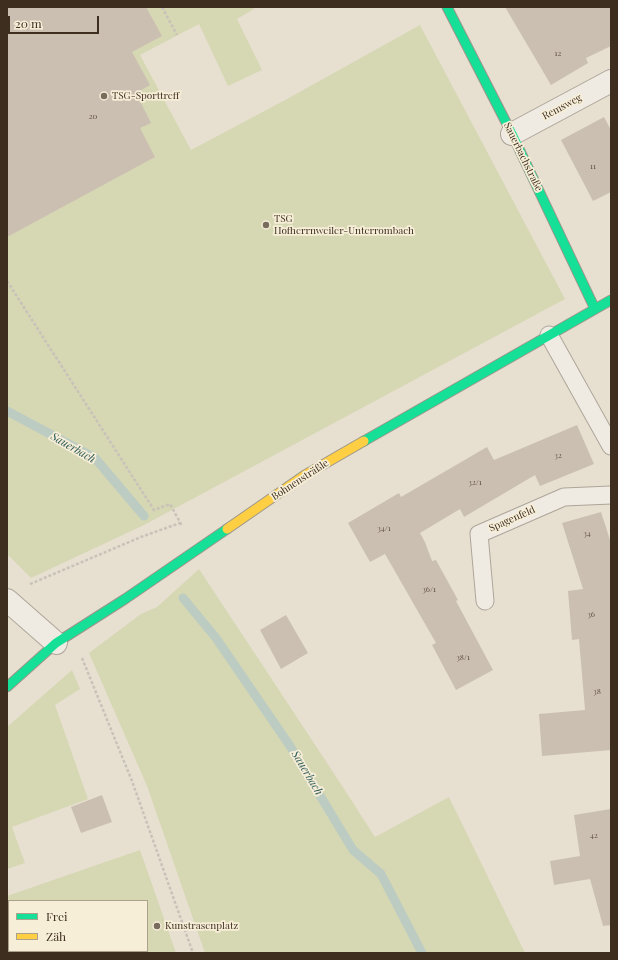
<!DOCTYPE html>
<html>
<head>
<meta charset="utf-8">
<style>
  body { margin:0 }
  #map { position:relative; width:618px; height:960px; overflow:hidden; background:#e7e0d1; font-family:"Playfair Display",serif }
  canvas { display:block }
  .frame { position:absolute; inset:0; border:8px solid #3d2e20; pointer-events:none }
  .legend { position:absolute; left:8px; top:900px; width:140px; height:52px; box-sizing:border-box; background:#f7eed8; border:1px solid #ada18e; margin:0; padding:5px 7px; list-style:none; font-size:12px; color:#3d2e20 }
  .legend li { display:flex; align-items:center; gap:8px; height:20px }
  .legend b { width:20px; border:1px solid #ada18e }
  .scale { position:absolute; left:8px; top:16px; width:91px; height:18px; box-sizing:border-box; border:2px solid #3d2e20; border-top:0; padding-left:5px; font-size:12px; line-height:14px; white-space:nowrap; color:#3d2e20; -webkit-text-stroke:3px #f7eed8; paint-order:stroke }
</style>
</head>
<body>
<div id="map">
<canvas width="618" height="960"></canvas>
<div class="frame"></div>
<ul class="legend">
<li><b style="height:5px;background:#16e098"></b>Frei</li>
<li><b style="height:5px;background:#ffcf43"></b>Zäh</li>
</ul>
<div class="scale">20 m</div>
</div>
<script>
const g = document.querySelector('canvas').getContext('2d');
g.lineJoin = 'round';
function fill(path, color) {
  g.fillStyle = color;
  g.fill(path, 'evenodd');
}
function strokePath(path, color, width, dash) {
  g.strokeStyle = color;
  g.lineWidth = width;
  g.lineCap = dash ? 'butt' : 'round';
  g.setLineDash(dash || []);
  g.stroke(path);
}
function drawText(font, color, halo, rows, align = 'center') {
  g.font = font + ' "Playfair Display",serif';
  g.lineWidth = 3.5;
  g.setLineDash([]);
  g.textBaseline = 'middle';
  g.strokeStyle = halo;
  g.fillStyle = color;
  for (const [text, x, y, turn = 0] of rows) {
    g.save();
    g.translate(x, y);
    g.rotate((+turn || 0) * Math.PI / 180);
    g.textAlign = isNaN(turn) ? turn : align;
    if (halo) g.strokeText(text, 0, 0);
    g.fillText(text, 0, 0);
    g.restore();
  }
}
fill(new Path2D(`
  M7,7H253L254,9L237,19L262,70L228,86L199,24L140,55L191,150L287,99L420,25L565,299L144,525L31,578L7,554Z
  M199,569L337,778L375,837L449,797L525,953H205L147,786L89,653L141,614L157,607Z
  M72,670L80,689L55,705L88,799L12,827L25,863L7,869V727Z
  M140,850L176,953H7V896ZM9,901H147V951H9Z`), '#d6d7b3');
strokePath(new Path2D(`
  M7,411L95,458L144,516
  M183,598L216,638L290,746L353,850L381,874L422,953`), '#bcccc2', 9);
fill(new Path2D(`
  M7,7H146L162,36L132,52L150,85L136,93L151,123L140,128L155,157L7,237Z
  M505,7H611V46L586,58L588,63L551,85Z
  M604,117L611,130V192L593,201L561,140Z
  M577,425L594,464L540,486L535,475L464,517L460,509L420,533L425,542L432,561L436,560L458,600L456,601L493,670L456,690L432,645L436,643L385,554L370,562L348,523L399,493L401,497L487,447L494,460Z
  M601,512L611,543V750L542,756L539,714L585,710L579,639L572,640L568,591L583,589L562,523Z
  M286,615L308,653L281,669L260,630Z
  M102,795L112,822L81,833L71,807Z
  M611,809V925L603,926L590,879L554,885L550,861L580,856L574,815Z`), '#cbbfb2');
const lane = new Path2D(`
  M549,335L611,446
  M485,601L479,534L564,497L611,495`);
const street = new Path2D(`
  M512,134L611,81
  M7,600L56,643`);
const fast = new Path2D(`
  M447,7L512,134L595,309
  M364,441L611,300
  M7,687L56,643L125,599L227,529`);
const slow = new Path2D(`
  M227,529L305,475L364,441`);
strokePath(lane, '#ada599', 19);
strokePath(street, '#ada599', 24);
strokePath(fast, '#9c958a', 11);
strokePath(slow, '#9c958a', 11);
strokePath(new Path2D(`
  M162,7L177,35
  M7,281L154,510L170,504L182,526
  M30,584L141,537L180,523
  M82,658L132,781L193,953`), '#c8c2b9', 2.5, [3, 2]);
strokePath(lane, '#efebe3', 17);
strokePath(street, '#efebe3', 22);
strokePath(fast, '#16e098', 9);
strokePath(slow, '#ffcf43', 9);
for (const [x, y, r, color] of [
  [104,96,4,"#786c5e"],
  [266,225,4,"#786c5e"],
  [157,926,4,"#786c5e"]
]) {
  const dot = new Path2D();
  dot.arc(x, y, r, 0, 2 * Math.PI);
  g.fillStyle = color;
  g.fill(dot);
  strokePath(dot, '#f7eed8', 1.5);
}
drawText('8px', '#605244', null, [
  ["12",558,53],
  ["20",93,116],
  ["11",593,166],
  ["32",558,455],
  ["32/1",475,482],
  ["34/1",384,528],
  ["34",587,533],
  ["36/1",429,589],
  ["36",591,614],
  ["38/1",463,657],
  ["38",597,691],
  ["42",594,835]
]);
drawText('10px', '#3d2e20', '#f7eed8', [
  ["TSG-Sporttreff",112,96],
  ["TSG",274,219],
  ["Hofherrnweiler-Unterrombach",274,231],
  ["Kunstrasenplatz",165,926]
], 'left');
drawText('10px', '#3d2e20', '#f7eed8', [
  ["Remsweg",562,107,-28],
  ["Sauerbachstraße",523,157,64],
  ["Bohnensträßle",300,480,-33],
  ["Spagenfeld",512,519,-24]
]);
drawText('italic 11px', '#2f5d5a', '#f7eed8', [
  ["Sauerbach",73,448,30],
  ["Sauerbach",307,773,59]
]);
</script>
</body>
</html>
